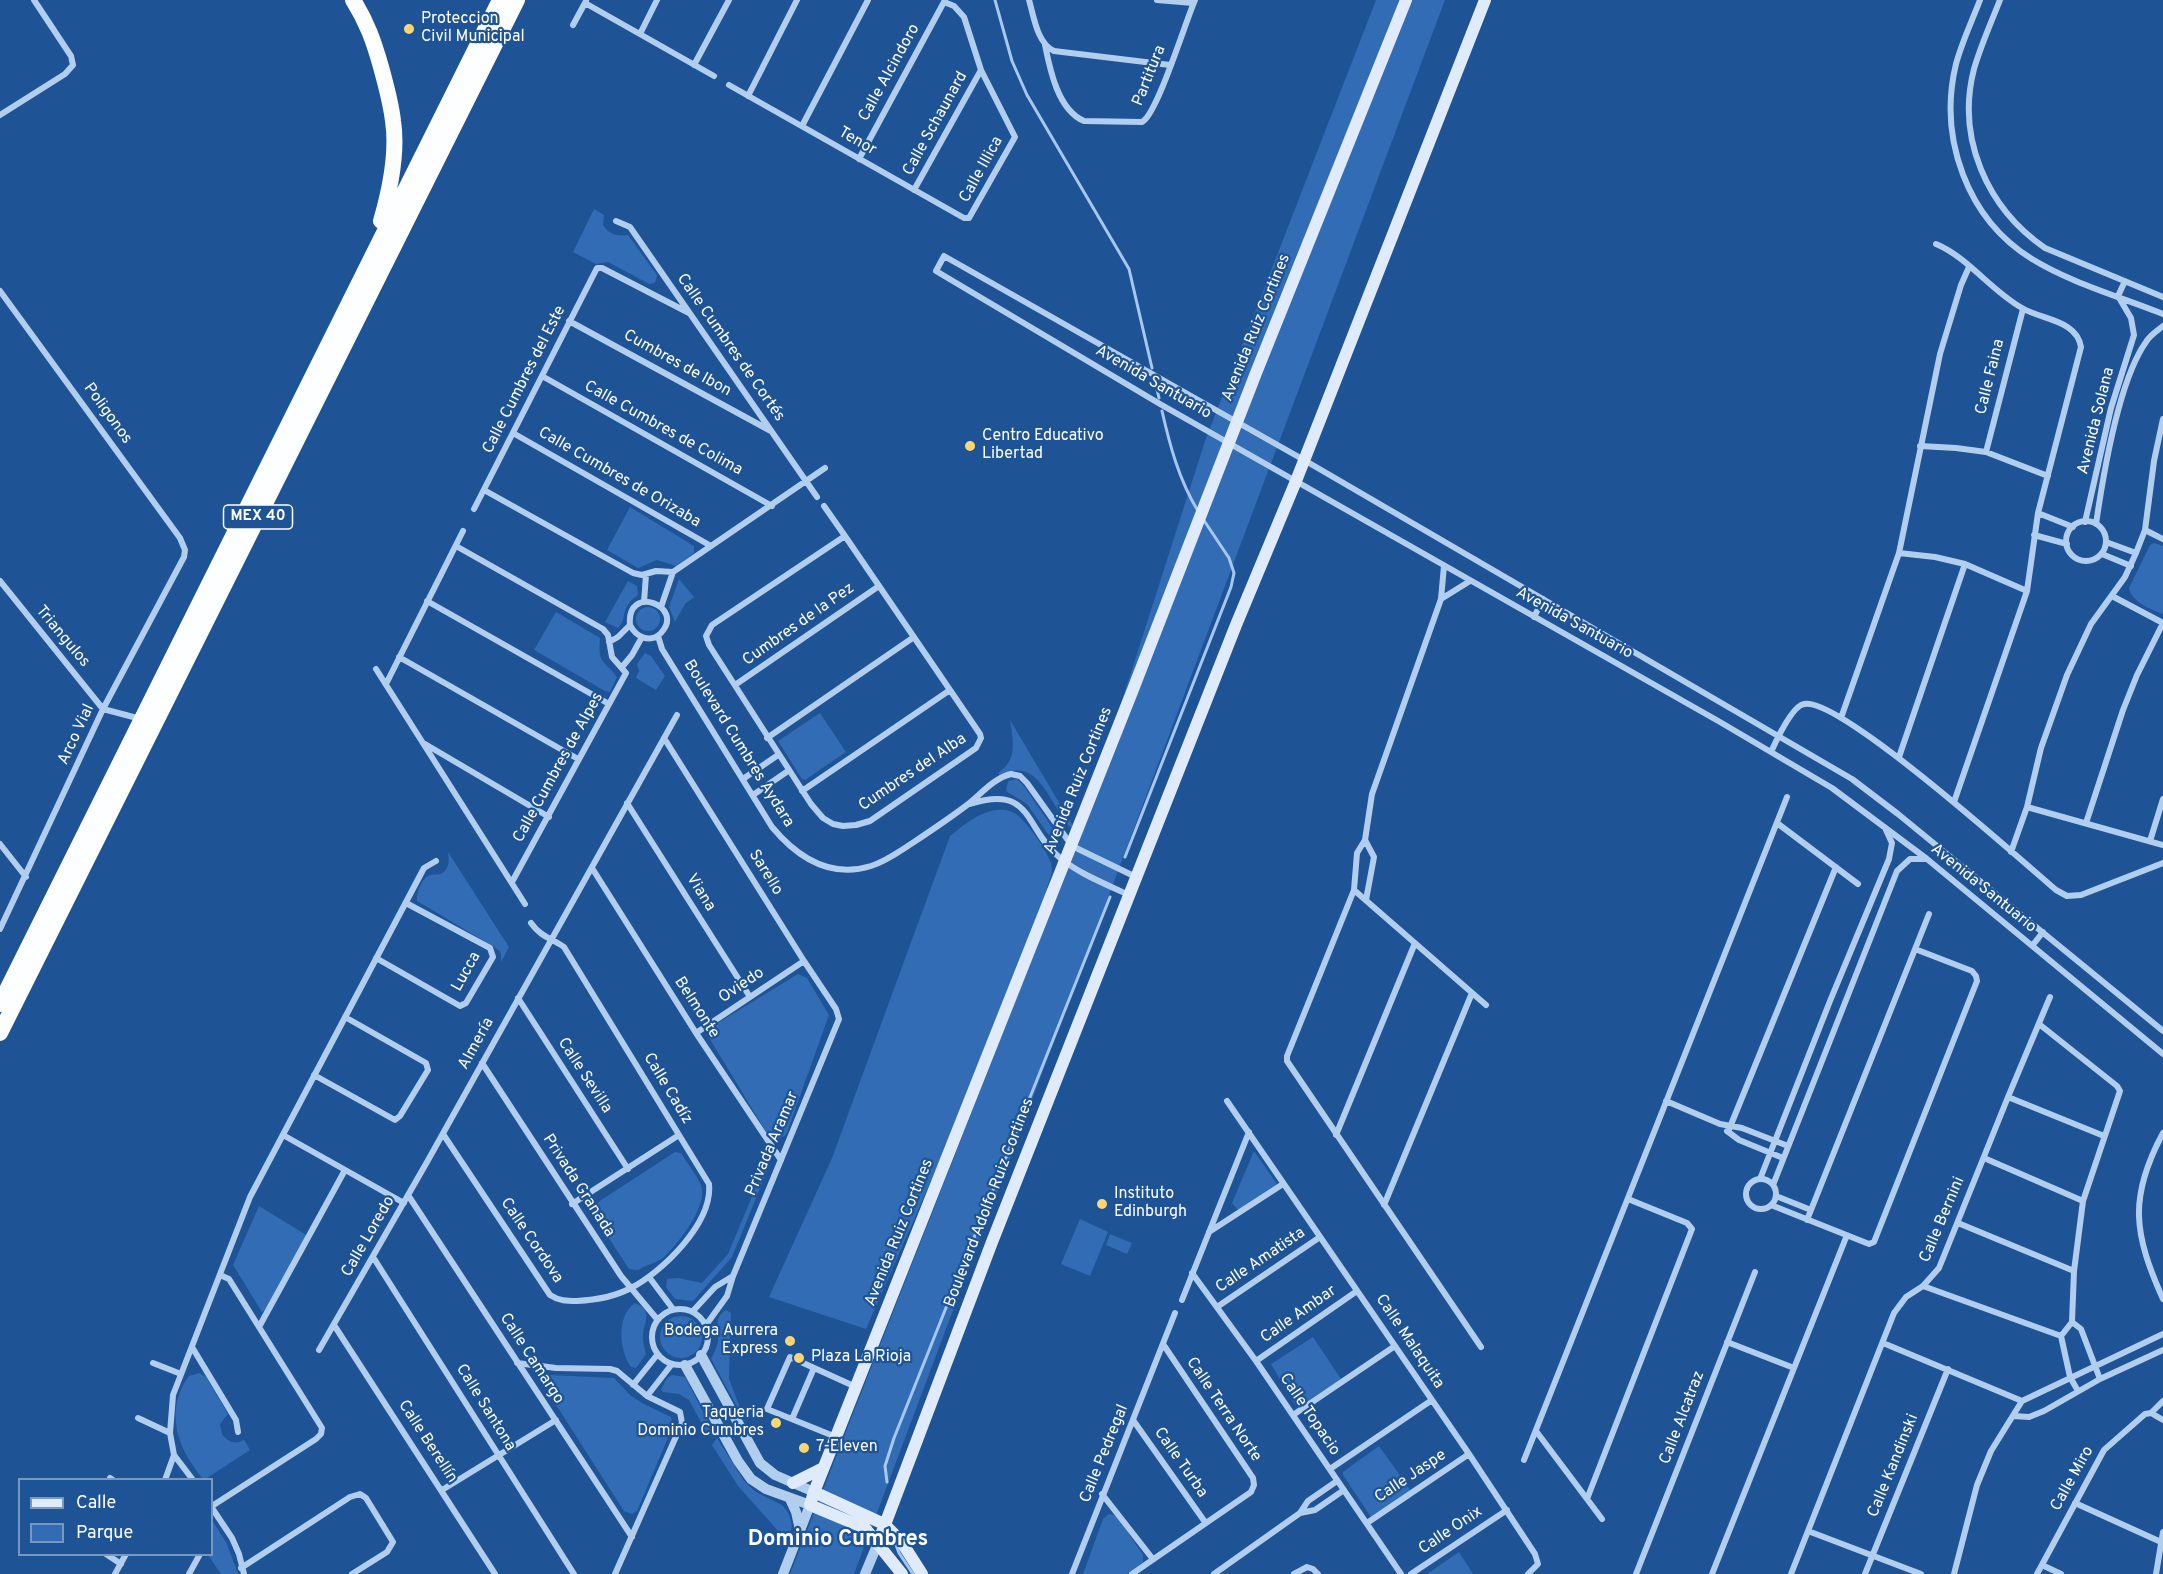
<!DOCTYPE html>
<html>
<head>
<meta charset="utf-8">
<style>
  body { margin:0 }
  #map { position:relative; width:2163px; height:1574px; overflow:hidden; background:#1e5396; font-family:Overpass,sans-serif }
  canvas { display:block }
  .legend { position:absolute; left:18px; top:1478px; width:195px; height:78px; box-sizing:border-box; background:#1e5396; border:2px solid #7898c0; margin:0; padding:8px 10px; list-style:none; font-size:18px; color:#fff }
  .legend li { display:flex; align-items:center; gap:12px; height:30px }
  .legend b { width:30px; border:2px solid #7898c0 }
</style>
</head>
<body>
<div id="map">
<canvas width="2163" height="1574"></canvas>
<ul class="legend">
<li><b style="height:8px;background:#dfebfb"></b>Calle</li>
<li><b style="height:16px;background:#326cb4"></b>Parque</li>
</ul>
</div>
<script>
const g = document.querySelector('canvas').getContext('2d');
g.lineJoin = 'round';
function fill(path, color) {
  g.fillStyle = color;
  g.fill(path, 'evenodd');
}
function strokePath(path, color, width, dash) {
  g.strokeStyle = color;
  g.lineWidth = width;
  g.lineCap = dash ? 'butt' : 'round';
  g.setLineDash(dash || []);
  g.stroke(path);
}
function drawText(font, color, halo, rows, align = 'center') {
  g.font = font + ' Overpass,sans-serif';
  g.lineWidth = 4.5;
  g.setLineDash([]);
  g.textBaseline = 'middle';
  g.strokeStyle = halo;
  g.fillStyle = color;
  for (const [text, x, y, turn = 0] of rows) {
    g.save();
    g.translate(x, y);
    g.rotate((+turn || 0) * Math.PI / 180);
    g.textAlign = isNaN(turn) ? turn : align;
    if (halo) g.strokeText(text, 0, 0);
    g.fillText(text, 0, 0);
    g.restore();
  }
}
fill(new Path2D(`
  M1376,0H1445L854,1574H790L1063,880L866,1329L769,1297L832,1158L950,836C964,825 980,811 998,810C1005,809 1011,811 1016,814C1026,821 1048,852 1051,863C1054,873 1049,881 1046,890L1072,857L1205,441Z
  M594,209L604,215L603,225C610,235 617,236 628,235L657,275L655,283L649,284L608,262L596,264L573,252Z
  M630,507L694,546V553L676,566L657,560L638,568L607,550Z
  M2154,543L2163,546V614C2151,610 2131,601 2129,588L2150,545Z
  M679,579L694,597L685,604L675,622L669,607Z
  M628,581L637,586L638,595C619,608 628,619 618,628L605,622Z
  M636 619a12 12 0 1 1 24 0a12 12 0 1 1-24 0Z
  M556,612L600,638C598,665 603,658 617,677L610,692L605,691L534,650Z
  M645,653L651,656L665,676L656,690L636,678L639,671L637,664Z
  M820,713L846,752L805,780L802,779L778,741Z
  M1010,720L1073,826L1071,828C1050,807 1039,753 1000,776L998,773C1018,760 1013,741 1010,720Z
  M1017,779L1024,786L1058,836V842L1052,840L1027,804L1006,791L1008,781Z
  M448,852L509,947L501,962V953L496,948L417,901C416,894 422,877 430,875C433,874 437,875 440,874C450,870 449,860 448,852Z
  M798,974L807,978L829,1015L786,1135L778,1139L768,1135L708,1036L713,1026Z
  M1254,1151L1277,1184L1241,1209H1237L1232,1203Z
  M675,1152L681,1153C687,1163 696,1174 701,1185C709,1206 677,1245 663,1258C656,1263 646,1265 638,1270L629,1269L593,1214L592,1206Z
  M768,1158L770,1164L732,1257L693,1301L675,1299L666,1287L667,1279L678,1278L702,1283L728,1254Z
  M259,1206L308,1236L266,1310L262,1312L233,1265Z
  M1080,1219L1108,1232L1090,1276L1061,1264Z
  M1110,1234L1132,1243L1127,1254L1106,1245Z
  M635,1303C654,1311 644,1321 643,1335C642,1341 645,1348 646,1354L636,1368L631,1367C619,1350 616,1316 635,1303Z
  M726,1310L731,1313L729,1379L746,1423L711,1359C714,1353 717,1347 718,1341C719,1328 713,1318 726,1310Z
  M660 1337a21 21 0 1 1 42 0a21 21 0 1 1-42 0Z
  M1313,1337L1341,1379L1299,1407L1296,1406L1271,1364Z
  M199,1373L206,1377L228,1414L220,1424L222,1434C228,1442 235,1445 244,1440L250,1450L204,1480C199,1475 194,1467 190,1461C173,1434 169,1403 189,1376Z
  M551,1375L614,1378L630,1395L642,1403L671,1417L673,1426L637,1511L632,1514L624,1511L544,1386L543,1380L546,1376Z
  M672,1375L685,1377L717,1438L744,1481L756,1492L782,1505L789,1514L792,1526L788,1542L738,1486L712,1445L717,1438L708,1435L689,1400L679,1394L663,1392L661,1390L667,1378Z
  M1379,1446L1411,1491L1371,1517L1343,1475V1472Z
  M1109,1514L1117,1516L1143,1555V1562L1127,1574H1083L1103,1519Z
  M212,1520L227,1544L238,1574H221L208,1555L212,1554Z
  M1459,1552L1473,1574H1427Z`), '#326cb4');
strokePath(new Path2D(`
  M995,0L1012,61L1027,95L1129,269L1152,368
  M1155,381L1159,398
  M1162,411C1170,446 1179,480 1198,511
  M1125,857L1231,587L1234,573L1229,558L1203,519
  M887,1482L885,1466L894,1438L1110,897
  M895,1542L899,1553L913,1574`), '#a6c8f0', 3);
strokePath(new Path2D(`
  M1029,0C1034,17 1037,43 1054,51L1170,65
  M1157,0L1193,3
  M1980,0C1972,21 1962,42 1956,64C1938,138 1967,219 2032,259C2071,283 2121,297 2163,314
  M2000,0C1991,23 1981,45 1974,69C1956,138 1987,208 2045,248L2163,297
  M585,3L714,76
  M573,25L586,1
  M640,34L657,0
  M1045,45C1050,70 1058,110 1084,121L1142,122C1157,115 1186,20 1195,0
  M694,65L729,0
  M729,85L964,218H969L1015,137L981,70L964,17L954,6L944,2
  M748,96L797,0
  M0,115L65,74L73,65L71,56L34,0
  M802,126L868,0
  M859,159L945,0
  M914,190L981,70
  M616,221L630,227L817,497
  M1936,244C1969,258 1990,290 2022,308C2042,320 2077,320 2081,347L2038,513L2027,591L1954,802
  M0,291L180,538L185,550L184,557L103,709L0,929
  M569,321L769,430
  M542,376L772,506
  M513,433L711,546
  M1920,446L1956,448L1986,452L2048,476
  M1986,452L2023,309
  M484,490L633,573L642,575L656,571L673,572
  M824,506L845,536L980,734L981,738L976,748L870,821L856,825L843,826L833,824L823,818L811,804L709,645L706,636L712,625L845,536
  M474,509L597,268H602L689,313
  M2038,513L2073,527
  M2066 541a20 20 0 1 1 40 0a20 20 0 1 1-40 0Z
  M2085,522L2111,408L2134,335L2131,318L2118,296L2125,281
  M2096,524C2103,476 2118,381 2146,342C2150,335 2157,331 2163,326
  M2145,530L2163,539
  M2034,535L2067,544
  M2106,542L2136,553
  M456,546L603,629L608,635L612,657L626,673L512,882
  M1899,553L1935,557L1965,564L2027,591
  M2102,554L2131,566
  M1444,566L1441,599L1372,794L1365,840L1357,853L1354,890L1287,1056V1061L1481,1347
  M673,572L825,468
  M0,581L103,709L141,719
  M2112,596L2163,623
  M1441,599L1470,581
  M427,601L609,704
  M644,602L646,575
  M661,607L673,572
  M1534,617L1543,599
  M658,636L662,649L772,827C797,857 829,879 871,866C887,861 900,851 914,842C932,830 950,818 967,805C981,794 994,778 1011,774L1020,776L1027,783L1072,846L1136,877
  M609,642L618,637L630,625C626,583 686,606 661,633C650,644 636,637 630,625
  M399,657L578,759
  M622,667L632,655L642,637
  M376,669L525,904
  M386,684L463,531
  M735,685L879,586
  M1841,718L1899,553L1940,354L1961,285L1969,267
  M664,738L804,961L836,1009L839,1019L733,1276L727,1296L706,1325
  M767,738L914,637
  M425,744L549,817
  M1771,752C1776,741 1792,706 1804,704C1839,696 2022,861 2056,890L2067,896L2081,895L2163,863
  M1899,757L1965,564
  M743,779L778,755
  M802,791L950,690
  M753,795L788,771
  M627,803L750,997
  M970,804C1033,784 1024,828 1059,857C1079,874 1106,884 1129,895
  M2027,807L2163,845
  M1777,823L1858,884
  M2086,823L2123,710L2137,675L2163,623
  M1365,840L1374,857L1366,900
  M2150,841L2163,799
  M0,844L26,877
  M2011,852L2027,807L2041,748L2067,675L2091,624L2125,577L2136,553L2145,530L2154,461L2163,419
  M592,868L696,1033L781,1160
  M1354,890L1486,1005
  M2032,946L2043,932
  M376,958L460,1006L466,1003L493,957L490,948L406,903
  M518,998L628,1169
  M2039,1024L2117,1086L2120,1091L2083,1201L2074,1271L2072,1322L2061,1336L2070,1377L2078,1391
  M2163,1031L1898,814L1852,779L1304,460L944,256L936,271L1160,404L1720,722L1832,788L1927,859L2163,1054
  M696,1033L804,961
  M482,1063L621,1276L657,1319
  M314,1075L395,1120L400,1116L428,1070L426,1063L345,1017
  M2008,1097L2104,1136
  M1227,1101L1469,1454L1535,1554L1538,1564L1528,1574
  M1666,1101L1720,1124L1742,1128L1788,1146
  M1727,1131L1739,1140L1783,1158
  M1728,1132L1836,867
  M2163,1133C2128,1198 2134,1234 2163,1299
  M443,1134L550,1295C559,1301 567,1301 577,1301C596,1300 614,1297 631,1288C662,1272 713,1223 709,1184L564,947C551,938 541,937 531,923
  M283,1135L404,1203
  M1336,1135L1415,943
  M1984,1158L2083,1201
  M1760,1179L1830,1001L1889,859L1892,843L1886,830
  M1746 1194a15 15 0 1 1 30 0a15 15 0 1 1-30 0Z
  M1773,1185L1897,871L1910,859H1926
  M408,1195L632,1537
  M1776,1196L1811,1210
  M572,1204L679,1135
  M1384,1205L1472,993
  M1771,1205L1869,1244L1874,1242L1977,981L1976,976L1972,971L1915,949
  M1807,1220L1929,914
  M1958,1223L2074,1271
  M1209,1232L1283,1184
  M373,1257L574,1574
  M1192,1273L1256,1361L1401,1574
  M649,1277L673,1309
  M1923,1286L2061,1336
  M1182,1300L1249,1132
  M1217,1307L1320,1237
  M652 1337a28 28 0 1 1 56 0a28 28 0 1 1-56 0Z
  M693,1311L715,1287L733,1276
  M2072,1322L2081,1329L2100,1379
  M334,1325L495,1574
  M259,1327L345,1170
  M1727,1342L1794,1368
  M1883,1343L2022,1401
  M192,1347L236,1420L238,1432
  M319,1350L427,1162L677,715
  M1256,1361L1357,1291
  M153,1363L181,1374
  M517,1363L556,1368L610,1369L617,1371L647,1396L680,1412L682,1423L615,1574
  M633,1385L657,1355
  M647,1396L672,1364
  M2151,1413L2163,1401
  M1293,1415L1395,1346
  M2014,1416L2029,1417L2044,1411L2100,1379L2163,1350
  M138,1418L170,1433
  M792,1419L814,1368
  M1133,1420L1205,1522
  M1536,1431L1602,1519
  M836,1437L767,1409L790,1357L856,1387
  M174,1455L193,1480
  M1524,1460L1787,797
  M1330,1469L1432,1400
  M110,1478L113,1480
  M165,1480L174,1455L170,1433L173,1395L250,1197L424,868L436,861
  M442,1490L556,1420
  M1102,1494L1152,1558
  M1587,1499L1692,1229L1687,1223L1628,1199
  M2075,1503L2161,1542
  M212,1506L316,1439L321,1434L322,1428L229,1279L220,1275
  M212,1508L232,1538L239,1554L244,1574
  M1300,1513L1315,1510L1344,1490
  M1367,1523L1469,1454
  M1808,1531L1921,1574
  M106,1554L121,1564
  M2042,1565L2061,1574
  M241,1568L350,1497L360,1494L366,1498L393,1542L387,1552L352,1574
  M115,1574L126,1554
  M189,1574L200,1554
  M1072,1574L1175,1313
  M1132,1574L1251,1492L1254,1485L1253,1478L1163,1344
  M1214,1574L1300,1513L1308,1501L1337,1481
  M1294,1574L1307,1567L1313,1569L1318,1574
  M1411,1574L1507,1510
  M1636,1574L1755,1272
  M1712,1574L1847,1235
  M1791,1574L1894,1313L1906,1297L1923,1286L1939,1268L2008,1097L2050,997
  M1865,1574L1948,1369
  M1954,1574L1977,1485L1991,1451L2022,1401L2163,1334
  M2037,1574L2104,1450L2145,1414L2151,1413L2163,1420
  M2156,1574L2163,1532`), '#b2ceef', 6);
strokePath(new Path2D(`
  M701,1355L760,1463L775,1475L814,1492
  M685,1365L738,1461L751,1479L766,1489L810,1505L783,1574
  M790,1499L796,1512L800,1530
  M865,1574L878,1543`), '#b2ceef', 10);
strokePath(new Path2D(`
  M793,1483L823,1468
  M814,1492L884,1524L901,1541L922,1574
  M878,1543L992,1242L1236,625L1296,481L1485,0
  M902,1574L865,1528L810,1505L814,1492L1132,692L1256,373L1406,0`), '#dfebfb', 12);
strokePath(new Path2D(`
  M353,0C367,22 374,42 381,67C386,85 391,103 393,121C398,154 390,190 381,221
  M0,1004L500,0
  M0,1033L517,0`), '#fcfeff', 16);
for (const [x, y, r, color] of [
  [409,29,6,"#fdd572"],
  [970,446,6,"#fdd572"],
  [1102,1204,6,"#fdd572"],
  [790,1341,6,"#fdd572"],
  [799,1358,6,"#fdd572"],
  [776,1423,6,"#fdd572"],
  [804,1448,6,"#fdd572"]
]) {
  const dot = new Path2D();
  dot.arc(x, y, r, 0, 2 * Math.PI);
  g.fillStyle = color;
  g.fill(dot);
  strokePath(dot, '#1e5396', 2);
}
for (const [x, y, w] of [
  [258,517,69]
]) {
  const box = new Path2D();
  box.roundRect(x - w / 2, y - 12, w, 24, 4.5);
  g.fillStyle = '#1e5396';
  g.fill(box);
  strokePath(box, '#fff', 1.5);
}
drawText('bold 15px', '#fff', null, [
  ["MEX 40",258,517]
]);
drawText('16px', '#fff', '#1e5396', [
  ["Proteccion",421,20],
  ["Civil Municipal",421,38],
  ["Centro Educativo",982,437],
  ["Libertad",982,455],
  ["Instituto",1114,1195],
  ["Edinburgh",1114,1213],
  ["Bodega Aurrera",778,1332,"right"],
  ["Express",778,1350,"right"],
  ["Plaza La Rioja",811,1358],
  ["Taqueria",764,1414,"right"],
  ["Dominio Cumbres",764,1432,"right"],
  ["7-Eleven",816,1448]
], 'left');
drawText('16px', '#fff', '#1e5396', [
  ["Calle Alcindoro",890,73,-61],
  ["Partitura",1150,76,-68],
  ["Calle Schaunard",936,124,-61],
  ["Tenor",857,142,30],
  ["Calle Illica",982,170,-61],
  ["Avenida Ruiz Cortines",1257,328,-68],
  ["Calle Cumbres de Cortés",730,348,55],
  ["Cumbres de Ibon",677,364,29],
  ["Calle Faina",1991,377,-76],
  ["Calle Cumbres del Este",525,380,-63],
  ["Avenida Santuario",1153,383,30],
  ["Poligonos",107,414,54],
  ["Avenida Solana",2097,421,-76],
  ["Calle Cumbres de Colima",663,429,29],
  ["Calle Cumbres de Orizaba",619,478,30],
  ["Avenida Santuario",1574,624,29],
  ["Cumbres de la Pez",799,625,-35],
  ["Triangulos",62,637,50],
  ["Arco Vial",77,735,-65],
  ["Boulevard Cumbres Aydara",738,744,58],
  ["Calle Cumbres de Alpes",559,768,-61],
  ["Cumbres del Alba",913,773,-34],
  ["Avenida Ruiz Cortines",1079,781,-68],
  ["Sarello",765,873,58],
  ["Avenida Santuario",1983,889,39],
  ["Viana",700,893,58],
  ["Lucca",467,972,-61],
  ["Oviedo",742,986,-34],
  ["Belmonte",696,1008,57],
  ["Almería",477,1044,-61],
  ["Calle Sevilla",584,1076,57],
  ["Calle Cadíz",667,1089,59],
  ["Privada Aramar",773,1144,-67],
  ["Privada Granada",578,1186,57],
  ["Boulevard Adolfo Ruiz Cortines",990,1203,-69],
  ["Calle Bernini",1943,1220,-67],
  ["Avenida Ruiz Cortines",900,1233,-68],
  ["Calle Loredo",369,1237,-60],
  ["Calle Cordova",531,1241,56],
  ["Calle Amatista",1261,1261,-34],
  ["Calle Ambar",1299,1315,-35],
  ["Calle Malaquita",1409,1342,56],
  ["Calle Camargo",531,1359,57],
  ["Calle Santona",485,1408,58],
  ["Calle Terra Norte",1223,1410,56],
  ["Calle Topacio",1309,1415,56],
  ["Calle Alcatraz",1683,1418,-69],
  ["Calle Berellín",427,1442,57],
  ["Calle Pedregal",1105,1454,-68],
  ["Calle Turba",1180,1463,55],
  ["Calle Kandinski",1894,1466,-68],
  ["Calle Jaspe",1411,1477,-34],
  ["Calle Miro",2073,1479,-61],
  ["Calle Onix",1451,1531,-34]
]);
drawText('bold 22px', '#fff', '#1e5396', [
  ["Dominio Cumbres",838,1541]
]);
</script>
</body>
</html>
